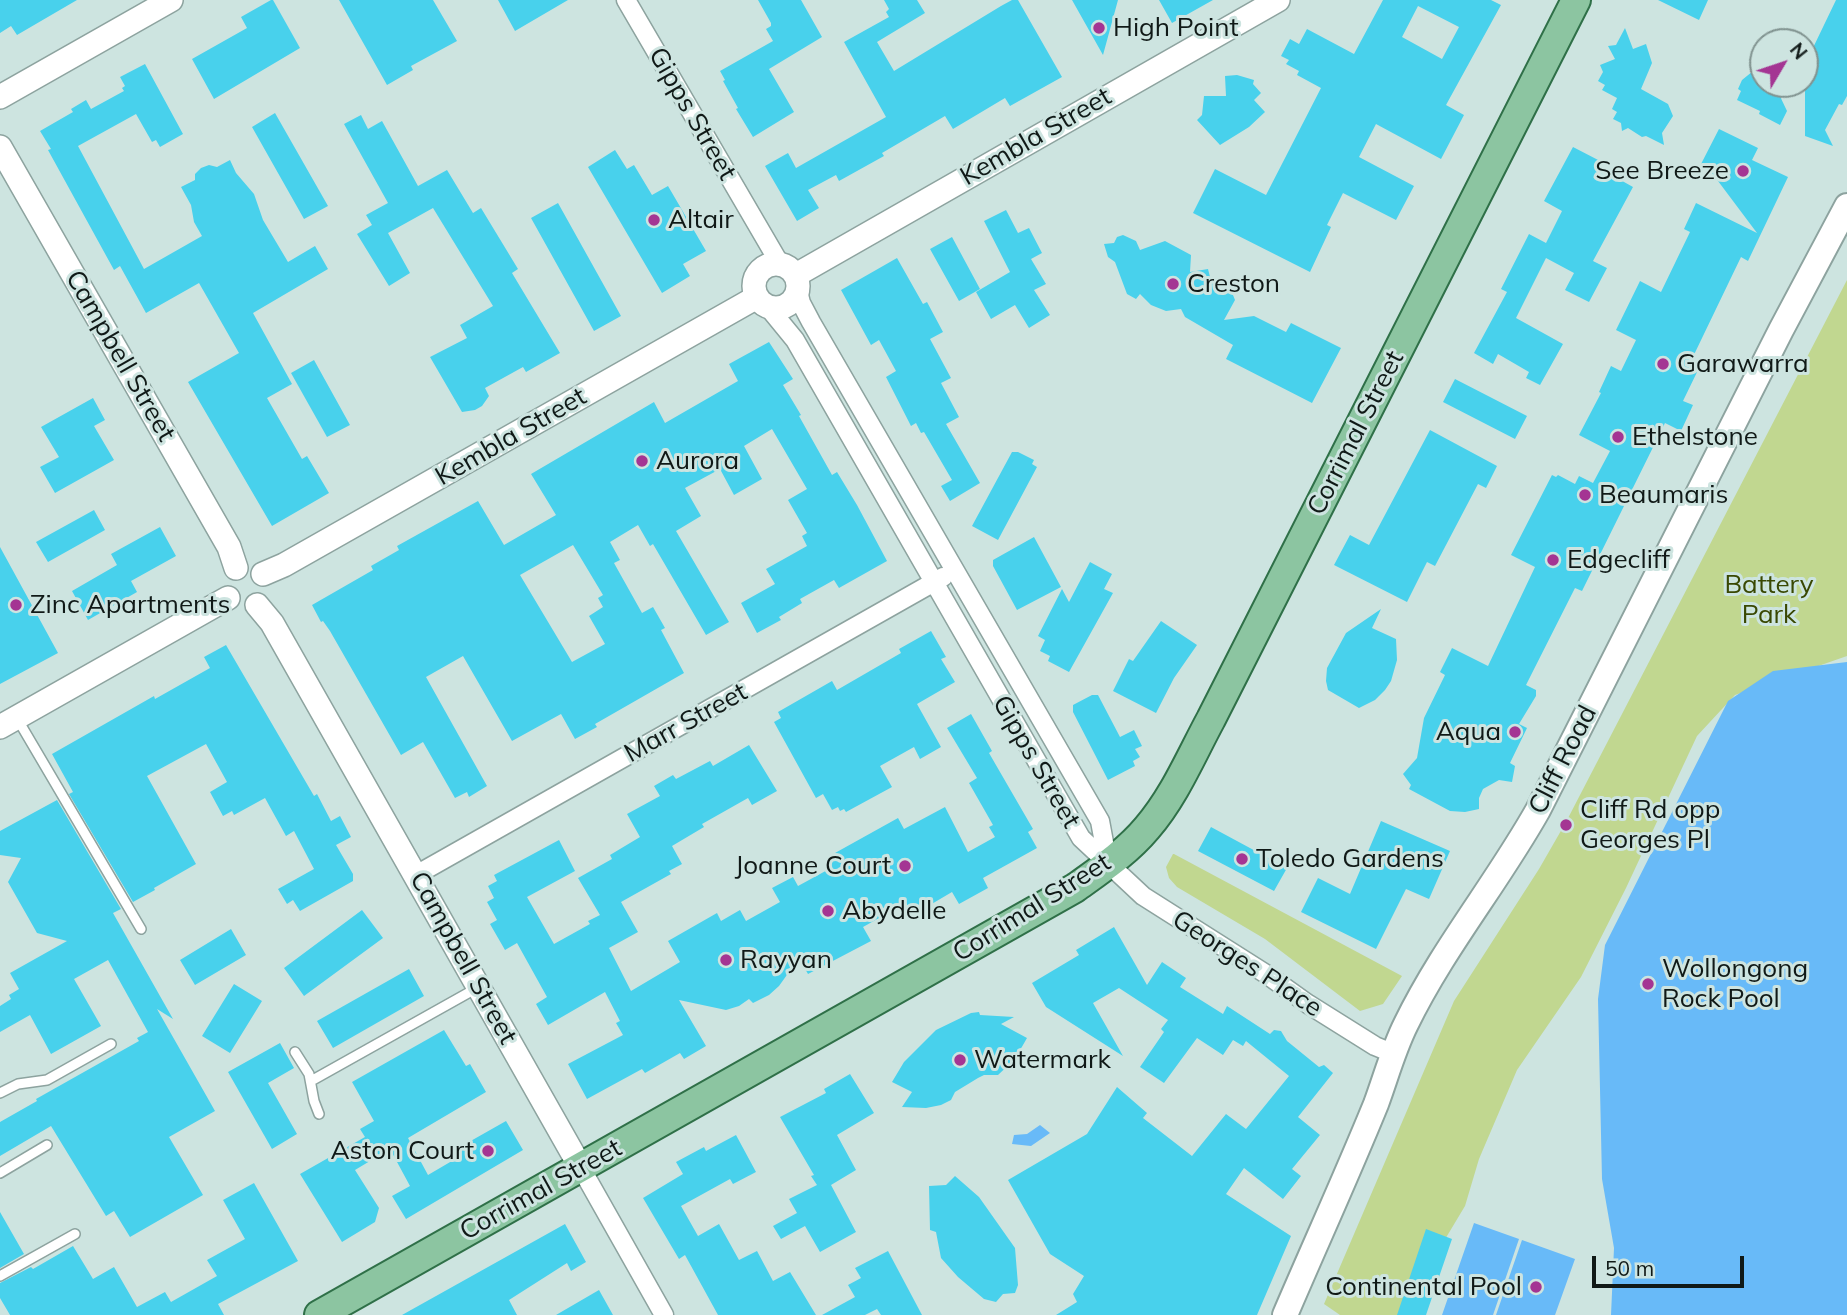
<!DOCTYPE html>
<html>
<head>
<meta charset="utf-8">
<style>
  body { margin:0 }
  #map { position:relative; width:1847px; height:1315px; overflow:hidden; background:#cde4e0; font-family:Mulish,sans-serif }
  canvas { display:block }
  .north { position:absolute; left:1749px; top:28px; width:70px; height:70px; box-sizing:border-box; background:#cde4e0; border:2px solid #819390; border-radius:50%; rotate:51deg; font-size:19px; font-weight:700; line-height:28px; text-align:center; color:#101917 }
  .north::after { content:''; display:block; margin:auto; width:24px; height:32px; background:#a43593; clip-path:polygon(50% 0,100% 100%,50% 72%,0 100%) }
  .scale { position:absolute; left:1592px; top:1256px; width:152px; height:32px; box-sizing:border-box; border:4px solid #101917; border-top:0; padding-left:9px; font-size:21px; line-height:24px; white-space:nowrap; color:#101917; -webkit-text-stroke:5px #cde4e0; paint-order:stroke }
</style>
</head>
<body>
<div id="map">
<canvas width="1847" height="1315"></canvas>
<div class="north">N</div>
<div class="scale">50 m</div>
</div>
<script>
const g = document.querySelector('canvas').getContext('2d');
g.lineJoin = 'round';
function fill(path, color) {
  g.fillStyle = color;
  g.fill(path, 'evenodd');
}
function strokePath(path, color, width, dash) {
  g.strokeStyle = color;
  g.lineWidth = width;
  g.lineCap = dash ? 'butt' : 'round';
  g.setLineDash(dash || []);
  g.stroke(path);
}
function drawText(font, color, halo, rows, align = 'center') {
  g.font = font + ' Mulish,sans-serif';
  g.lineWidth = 6;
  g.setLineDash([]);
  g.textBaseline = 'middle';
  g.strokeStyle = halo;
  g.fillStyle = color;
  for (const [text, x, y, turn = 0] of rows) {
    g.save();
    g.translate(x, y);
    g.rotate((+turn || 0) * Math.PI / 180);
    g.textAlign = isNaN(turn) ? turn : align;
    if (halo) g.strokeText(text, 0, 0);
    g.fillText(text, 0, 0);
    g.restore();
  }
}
fill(new Path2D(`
  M1847,280V656L1735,695L1697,736L1626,888L1581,977L1517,1070L1479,1159L1465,1206L1438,1251L1422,1315H1340L1324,1304L1454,1001L1539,869L1566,822Z
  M1173,854H1174L1402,976L1383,1004L1360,1011L1265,939L1177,887L1169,878L1166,867Z`), '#c1d790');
fill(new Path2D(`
  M1847,662V1315H1611L1614,1248L1602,1179L1598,999L1605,945L1728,701L1773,671Z
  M1040,1125L1050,1133L1031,1146L1012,1144L1014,1135L1027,1134Z
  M1474,1223L1519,1239L1493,1315H1442Z
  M1522,1240L1575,1259L1555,1315H1496Z`), '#68baf8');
fill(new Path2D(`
  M0,0H77L17,35L11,26L0,33Z
  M271,0H273L300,48L214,99L192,59L247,28L241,17Z
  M339,0H433L457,41L411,66L413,70L387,85Z
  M498,0H568L515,31Z
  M758,0H801L822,37L769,69L794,112L753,137L736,109L738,108L723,81L725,80L720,71L773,41L766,29L771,26V23Z
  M884,0H917L925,13L877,42L894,71L1001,6L1012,0H1018L1062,77L1010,106L1005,98L953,129L945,116L882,153L884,156L839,181L836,175L808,190L819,208L797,221L765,166L788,153L796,168L886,117L844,42L889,17L886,12L889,9Z
  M1072,0H1118L1103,55Z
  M1159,0H1213L1172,23Z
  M1383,0H1491L1501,5L1446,105L1464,115L1441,159L1376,124L1359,157L1414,186L1396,220L1343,193L1327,225L1331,227L1310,272L1193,213L1215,169L1266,195L1321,88L1297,75L1299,71L1286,64L1289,60L1281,56L1290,39L1299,44L1307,29L1354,54ZM1418,6L1459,27L1442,59L1402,37Z
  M1658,0H1708L1699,20Z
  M1836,0H1847V96L1842,105L1839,104L1825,130L1833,146L1805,136V49L1811,52Z
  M1625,28L1633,49L1646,44L1652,63L1641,89L1668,104L1673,116L1662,133L1664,145L1646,136L1642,137L1628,128L1622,131L1621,123L1613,119L1617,112L1612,109L1617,98L1602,90L1605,85L1598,81L1603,72L1600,65L1615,59L1608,46L1616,45Z
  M1763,63V84L1777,90L1787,111L1780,125L1759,114L1760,111L1737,100L1741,91L1738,89L1742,80Z
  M145,64L183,134L160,147L156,140L152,142L136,114L78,146L144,269L202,236L194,222L191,205L181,187L195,180V174L201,168L209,165L217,167L230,160L236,173L254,194L263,220L288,262L315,246L328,269L253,313L292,384L267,398L302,459L307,456L329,493L272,526L188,382L239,353L199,283L146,313L120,266L114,270L48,150L51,149L40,131L73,112L71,109L86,100L91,109L124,91L122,88L125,86L120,77Z
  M1237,75L1254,80L1253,84L1261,93L1254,100L1265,112L1249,127L1220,145L1197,120L1202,115L1204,96H1226L1225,76Z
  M275,113L328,206L304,219L252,127Z
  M361,115L368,129L382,121L418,186L447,170L473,213L481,208L518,269L512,273L560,353L526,372L523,367L485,388L489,396L482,406L475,410L462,412L430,357L467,338L460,325L493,306L433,208L388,233L410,273L389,286L357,234L372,225L366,215L388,203L344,124Z
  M1719,129L1758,148L1752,160L1788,177L1748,261L1741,257L1690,363L1699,368L1683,401L1693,405L1681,431L1665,423L1582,591L1575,588L1526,685L1536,690V696L1519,724L1527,728L1510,763L1515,766L1512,782L1499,780L1483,789L1479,798V809L1465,812L1450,811L1409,789L1411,785L1403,774L1417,758L1424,718L1445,675L1440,672L1452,648L1488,666L1535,567L1511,555L1552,475L1556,477L1558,475L1575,484L1579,476L1593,483L1610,451L1579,435L1601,393L1599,392L1611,366L1621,371L1636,340L1616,330L1640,281L1661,292L1690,232L1684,229L1696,203L1757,233L1712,173L1700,166Z
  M1573,147L1602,162L1599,168L1633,187L1593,261L1607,268L1589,302L1565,290L1574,273L1546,258L1516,318L1563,344L1540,385L1526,378L1529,372L1498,354L1493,364L1474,353L1507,292L1501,289L1529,234L1546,243L1562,211L1544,201Z
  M615,150L627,169L634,165L652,195L668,186L706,251L683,264L690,276L662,293L588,167Z
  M558,203L621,316L594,331L531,218Z
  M1006,210L1018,233L1029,228L1042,253L1031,259L1046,284L1034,290L1050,315L1029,328L1015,305L991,319L976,292L1010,272L984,221Z
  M1123,235L1136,241L1140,250L1165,241L1191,255L1190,272L1208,269L1210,277L1231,290L1235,300L1224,320L1254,316L1286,332L1291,323L1341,348L1312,403L1226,359L1233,345L1185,317L1181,309L1166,311L1151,305L1140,294L1136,299L1127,294L1115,262L1108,257L1104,244L1114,243L1117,237Z
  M952,237L980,289L959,301L930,249Z
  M897,258L923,304L927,302L943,332L930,339L951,378L941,383L959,417L946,424L980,483L950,501L941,486L952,480L924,432L921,433L916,423L911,426L886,377L896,371L879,340L871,345L841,290Z
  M769,342L793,379L783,385L801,415L799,416L832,475L837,472L857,505L887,561L839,588L834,580L800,599L802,603L779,617L781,620L757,633L741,603L775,584L766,569L807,546L802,536L807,533L788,500L807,489L772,429L744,446L762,479L734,495L720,469L685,488L701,516L676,531L729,622L706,635L653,544L650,546L638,525L610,542L620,560L614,563L642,613L653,607L665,628L661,630L684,673L595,724L597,727L575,739L561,714L512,741L463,656L426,677L487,786L469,797L467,792L455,798L423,742L401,755L330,631L323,621L321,622L312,605L373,570L371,566L399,550L397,546L478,501L504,545L556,515L531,474L654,402L665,423L738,381L729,364ZM573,545L603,595L598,598L603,607L589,616L605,644L572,662L520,575Z
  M314,360L350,425L327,437L291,373Z
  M1455,379L1527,416L1515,439L1443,402Z
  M93,398L105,420L94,426L114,460L55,493L40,467L59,457L41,427Z
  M1430,430L1497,466L1486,488L1478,484L1435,566L1427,562L1407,602L1334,565L1350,535L1369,545Z
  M1012,452H1018L1034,460L1032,464L1037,467L998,540L972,526Z
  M94,510L105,530L48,562L36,542Z
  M160,527L176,556L131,581L137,592L88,620L72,591L117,565L111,554Z
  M1034,537L1061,587L1017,610L993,566V560Z
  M0,547L58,653L0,684Z
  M1090,562L1112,574L1104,589L1113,593L1069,672L1048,661L1050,656L1040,651L1045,640L1038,636L1062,589L1069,602Z
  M1381,609L1372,628L1396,639L1397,660L1391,681L1385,690L1375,700L1359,708L1328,690L1326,681L1327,668L1346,633Z
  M1161,621L1197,645L1174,678L1156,713L1113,691L1129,659L1133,661Z
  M931,631L946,657L941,659L955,682L917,704L941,747L920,759L914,747L880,766L892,787L846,812L844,809L840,811L838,807L832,810L823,794L816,798L774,722L781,718L778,712L832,681L837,690L901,653L899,649Z
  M226,645L314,796L317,794L331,821L340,816L351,837L336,845L353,874V881L300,911L293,900L287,904L278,889L314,869L294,831L286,836L265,798L234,815L232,811L223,816L210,792L227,782L206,744L147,776L196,864L154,888L155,890L133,902L69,794L73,792L52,754L154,696L155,699L210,668L204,657Z
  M1092,695H1098L1120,737L1134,730L1142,746L1135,749L1140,757L1133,761L1135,766L1108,780L1073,712V705Z
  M971,714L992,751L989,753L1033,829L1028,832L1037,848L983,878L988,888L959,904L952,892L913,915L906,903L863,927L871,941L808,974L799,958L779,986L769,995L753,1003L749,999L739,1006L726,1010L679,1000L706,1046L684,1059L680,1053L645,1073L642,1069L587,1099L568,1064L623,1035L616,1023L620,1021L605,992L548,1025L536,1004L547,997L517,943L505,950L490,924L497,920L487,902L494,898L488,886L497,881L494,875L559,840L575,871L527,897L554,944L590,924L588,921L600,915L578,878L612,859L610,855L640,837L627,814L660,796L654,786L673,775L676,779L710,761L713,766L749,745L777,791L752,805L748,798L702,824L704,827L672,846L682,864L669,871L671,874L621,902L638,932L609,948L631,991L680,962L668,941L717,913L721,921L740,910L746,921L780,902L772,888L793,877L798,886L831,868L826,858L898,818L904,829L945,807L968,852L995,837L989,827L993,825L969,783L977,778L947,728Z
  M57,800L121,909L113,913L173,1019L157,1009L215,1111L169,1137L203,1195L130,1237L114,1211L106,1216L51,1126L0,1156V1122L37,1101L36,1099L139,1041L137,1038L148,1032L108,960L74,979L101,1026L51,1054L30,1015L0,1032V1006L11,999L9,995L19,989L10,973L67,941L37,933L8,882L21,858L0,855V831Z
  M1381,821L1450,851L1429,899L1406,889L1376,949L1301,912L1318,878L1350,894Z
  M1211,827L1287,868L1274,891L1198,851Z
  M362,910L383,938L304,996L284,968Z
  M1114,927L1147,985L1162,962L1186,978L1180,987L1223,1014L1227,1006L1270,1034L1274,1030L1281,1031L1287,1041L1319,1067L1324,1065L1333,1073L1298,1117L1320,1135L1292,1169L1301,1176L1283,1199L1244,1168L1226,1194L1291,1236L1257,1315H1056L1077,1302L1073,1294L1084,1276L1050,1254L1008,1180L1087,1134L1117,1087L1147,1113L1143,1118L1192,1156L1226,1114L1246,1129L1289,1076L1246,1041L1243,1046L1233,1040L1223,1055L1197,1038L1164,1083L1140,1067L1164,1032L1161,1029L1168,1020L1119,988L1093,1003L1123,1056L1046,1007L1032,983L1079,955L1076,950Z
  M231,929L246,955L195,985L180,960Z
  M409,969L424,996L333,1048L317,1021Z
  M234,984L262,1001L230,1053L202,1036Z
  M979,1012L980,1015L1014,1017L1001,1024L1027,1038L1015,1059L998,1075H984L978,1078L955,1092L951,1100L941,1105L926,1108L902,1107L912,1092L892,1082L904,1062L936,1030L971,1013Z
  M444,1030L466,1066L470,1064L486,1092L408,1138L428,1175L457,1158L453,1151L506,1121L523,1150L406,1219L392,1196L410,1186L390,1149L355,1170L379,1208L375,1222L342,1242L300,1174L365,1137L360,1129L374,1121L352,1082Z
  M280,1043L294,1068L268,1083L297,1134L272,1149L228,1072Z
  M850,1074L874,1113L837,1135L856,1170L831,1185L856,1232L820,1252L805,1226L781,1239L773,1226L797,1213L789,1199L817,1185L811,1176L814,1175L780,1117L826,1093L824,1089Z
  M736,1135L756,1172L733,1184L730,1179L681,1206L698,1236L719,1224L739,1260L757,1251L773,1281L790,1272L816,1315H718L685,1255L679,1259L643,1198L683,1174L676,1162L704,1147L706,1151Z
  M955,1176L979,1197L1015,1248L1018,1285L1015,1293L1003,1294L996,1302L984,1299L958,1277L941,1258L936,1232L930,1230L929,1186L946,1185Z
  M254,1183L298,1261L218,1304L224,1315H10L0,1298V1283L31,1267L33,1269L73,1246L93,1279L114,1267L137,1307L165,1292L171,1302L217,1276L207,1260L245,1239L223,1200Z
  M0,1212L24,1254L0,1268Z
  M565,1224L586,1262L571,1271L567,1263L509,1300L517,1315H402Z
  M1426,1229L1452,1239L1426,1315H1397Z
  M888,1251L922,1315H881L877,1309L865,1315H822L855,1297L848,1285L861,1278L855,1268Z
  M599,1290L613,1315H556Z`), '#48d1ec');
const service = new Path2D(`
  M18,720L141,929
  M295,1052L309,1074L314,1101L319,1114
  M311,1081L477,988
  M0,1093L18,1084L47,1080L111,1044
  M0,1173L47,1145
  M0,1276L75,1234`);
const minor = new Path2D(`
  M626,0L780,264
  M798,291L801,303L811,322L1100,821L1108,864
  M768,307L795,340L1081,838L1143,896L1266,974L1308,1004L1375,1046L1392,1053
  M416,875L943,577
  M581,1168L664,1315`);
const tertiary = new Path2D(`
  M0,97L171,0
  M0,147L229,547L236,568
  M754 286a22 22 0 1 1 44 0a22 22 0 1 1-44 0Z
  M796,275L1278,0
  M263,574L284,565L757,297
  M257,605L272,623L581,1168
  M0,727L228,598`);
const secondary = new Path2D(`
  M1285,1315C1315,1245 1347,1175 1376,1104C1386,1077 1393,1050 1406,1024C1443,948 1497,883 1538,810L1781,330L1847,206`);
const primary = new Path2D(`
  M319,1315L1075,888C1100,870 1127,852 1147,828C1174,797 1191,756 1211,719L1576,0`);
strokePath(service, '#8da39f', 12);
strokePath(minor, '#8da39f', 21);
strokePath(tertiary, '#8da39f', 26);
strokePath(secondary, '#8da39f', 28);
strokePath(primary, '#2f7048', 32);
strokePath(service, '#fff', 9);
strokePath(minor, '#fff', 18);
strokePath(tertiary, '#fff', 23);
strokePath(secondary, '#fff', 24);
strokePath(primary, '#8cc5a1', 28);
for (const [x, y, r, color] of [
  [1099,28,7,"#a43593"],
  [1743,171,7,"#a43593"],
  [654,220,7,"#a43593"],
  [1173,284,7,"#a43593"],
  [1663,364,7,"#a43593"],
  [1618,437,7,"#a43593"],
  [642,461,7,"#a43593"],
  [1585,495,7,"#a43593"],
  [1553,560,7,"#a43593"],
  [16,605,7,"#a43593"],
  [1515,732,7,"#a43593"],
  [1566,825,7,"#a43593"],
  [1242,859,7,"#a43593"],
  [905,866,7,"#a43593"],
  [828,911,7,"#a43593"],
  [726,960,7,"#a43593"],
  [1648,984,7,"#a43593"],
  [960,1060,7,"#a43593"],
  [488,1151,7,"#a43593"],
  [1536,1287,7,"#a43593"]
]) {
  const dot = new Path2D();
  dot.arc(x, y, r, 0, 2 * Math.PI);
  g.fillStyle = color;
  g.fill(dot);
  strokePath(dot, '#cde4e0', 2.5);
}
drawText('26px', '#101917', '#cde4e0', [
  ["High Point",1113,28],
  ["See Breeze",1729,171,"right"],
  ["Altair",668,220],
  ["Creston",1187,284],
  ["Garawarra",1677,364],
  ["Ethelstone",1632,437],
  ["Aurora",656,461],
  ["Beaumaris",1599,495],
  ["Edgecliff",1567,560],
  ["Zinc Apartments",30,605],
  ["Aqua",1501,732,"right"],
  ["Cliff Rd opp",1580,810],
  ["Georges Pl",1580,840],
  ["Toledo Gardens",1256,859],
  ["Joanne Court",891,866,"right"],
  ["Abydelle",842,911],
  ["Rayyan",740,960],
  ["Wollongong",1662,969],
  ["Rock Pool",1662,999],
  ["Watermark",974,1060],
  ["Aston Court",474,1151,"right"],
  ["Continental Pool",1522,1287,"right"]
], 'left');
drawText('26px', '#101917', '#cde4e0', [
  ["Gipps Street",692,114,60],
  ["Kembla Street",1036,137,-30],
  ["Campbell Street",120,356,60],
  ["Corrimal Street",1356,433,-63],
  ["Kembla Street",511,437,-30],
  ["Marr Street",686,723,-29],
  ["Cliff Road",1563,760,-63],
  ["Gipps Street",1036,762,60],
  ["Corrimal Street",1032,908,-32],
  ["Campbell Street",463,958,61],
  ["Georges Place",1247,964,33],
  ["Corrimal Street",541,1190,-29]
]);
drawText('26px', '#394802', '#cde4e0', [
  ["Battery",1769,585],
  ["Park",1769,615]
]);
</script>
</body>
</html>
